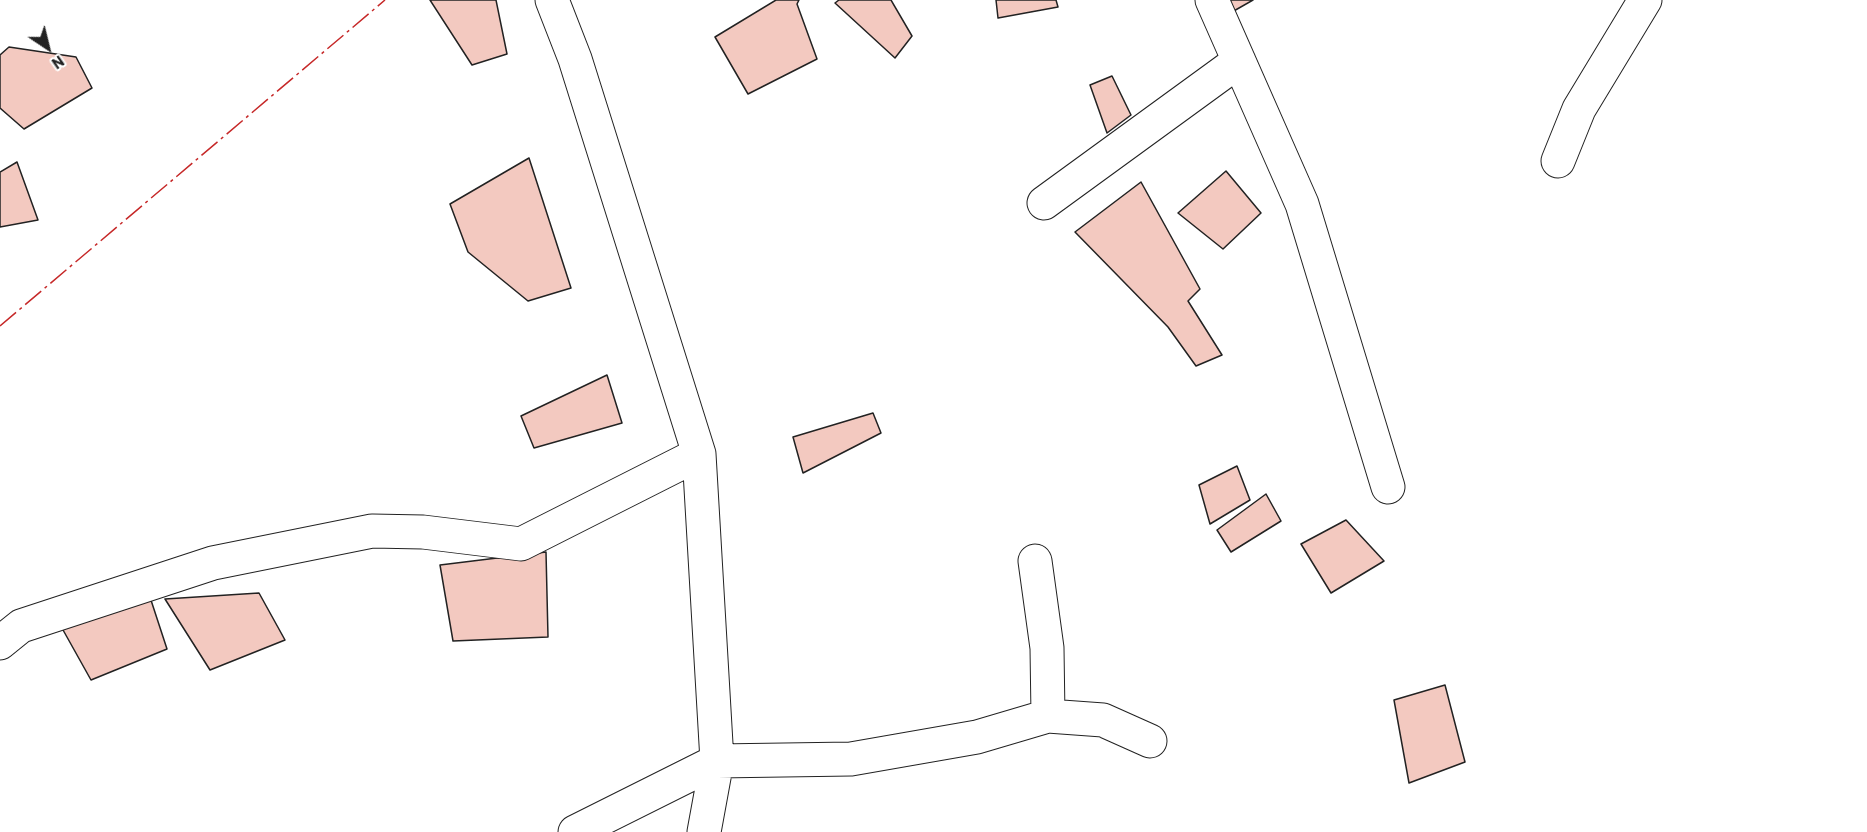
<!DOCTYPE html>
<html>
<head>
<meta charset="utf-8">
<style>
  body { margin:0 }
  #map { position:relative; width:1867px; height:832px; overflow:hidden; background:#fff; font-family:Barlow,sans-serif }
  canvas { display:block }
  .north { position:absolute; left:18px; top:18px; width:60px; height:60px; -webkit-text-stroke:4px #fff; paint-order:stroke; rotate:145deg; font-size:16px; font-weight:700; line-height:24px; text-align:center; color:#222 }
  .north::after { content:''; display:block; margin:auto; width:21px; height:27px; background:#222; clip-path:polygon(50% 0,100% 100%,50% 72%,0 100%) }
</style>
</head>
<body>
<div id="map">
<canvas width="1867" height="832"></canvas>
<div class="north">N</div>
</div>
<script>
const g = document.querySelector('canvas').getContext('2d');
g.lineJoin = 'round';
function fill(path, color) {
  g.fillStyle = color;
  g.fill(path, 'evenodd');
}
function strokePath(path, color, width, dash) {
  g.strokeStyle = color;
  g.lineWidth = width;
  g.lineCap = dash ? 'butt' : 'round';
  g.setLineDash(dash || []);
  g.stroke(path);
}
const building = new Path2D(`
  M430,0H496L507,54L472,65Z
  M776,0H799L797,4L817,59L748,94L715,37Z
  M839,0H891L912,36L895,58L835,3Z
  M996,0H1056L1058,7L998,18Z
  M1227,0H1253L1232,12Z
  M9,47L76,57L92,88L24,129L0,108V55Z
  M1112,76L1131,115L1107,133L1090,85Z
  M529,158L571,288L528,301L468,252L450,204Z
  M17,162L38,220L0,227V172Z
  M1226,171L1261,213L1223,249L1178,213Z
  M1141,182L1200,289L1188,301L1222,355L1196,366L1168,327L1075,232Z
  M607,375L622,423L534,448L521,416Z
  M873,413L881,433L803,473L793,437Z
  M1237,466L1250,500L1210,524L1199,485Z
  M1266,494L1281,521L1231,552L1217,530Z
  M1346,520L1384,561L1331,593L1301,544Z
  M546,552L548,637L453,641L440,565Z
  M148,591L167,649L91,680L58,621Z
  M259,593L285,640L210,670L165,599Z
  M1445,685L1465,762L1409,783L1394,700Z`);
fill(building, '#f3c9c0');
strokePath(building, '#222', 1.5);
const minor = new Path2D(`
  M552,0L575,59L699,454L717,761L704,832
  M1212,0L1302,204L1388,487
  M1558,161L1579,109L1645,0
  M1044,203L1239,61
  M1035,561L1047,648L1048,716
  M0,643L21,626L213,563L372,531L423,532L521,544L699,454
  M575,832L717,761L851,759L977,737L1048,716L1103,720L1150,741`);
strokePath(minor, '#222', 35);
strokePath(minor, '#fff', 33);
strokePath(new Path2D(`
  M0,326L385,0`), '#c62828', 1.5, [21, 4.5, 3, 4.5]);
</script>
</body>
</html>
